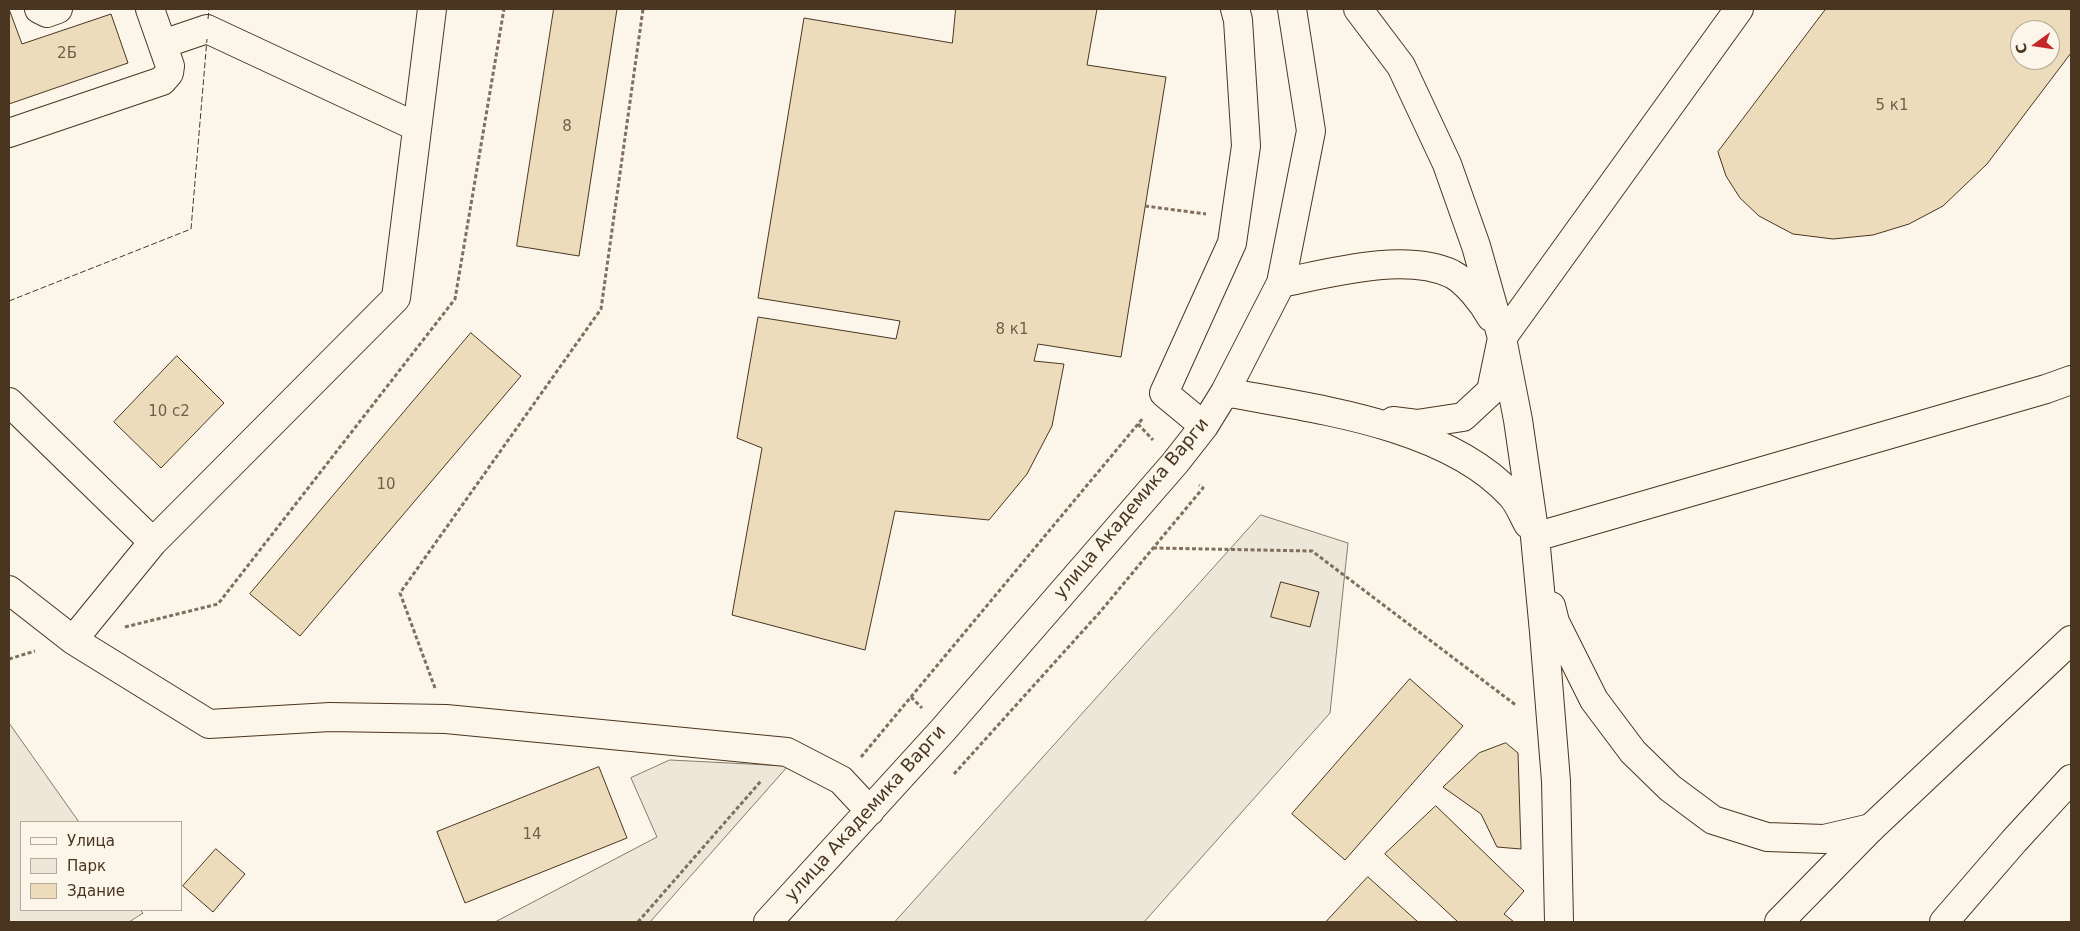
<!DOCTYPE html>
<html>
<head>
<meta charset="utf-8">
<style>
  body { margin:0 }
  #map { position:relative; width:2080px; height:931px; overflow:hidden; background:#fbf6e9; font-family:"DejaVu Sans",sans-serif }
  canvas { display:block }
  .frame { position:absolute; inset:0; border:10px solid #4a3520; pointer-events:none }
  .legend { position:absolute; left:20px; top:821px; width:162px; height:90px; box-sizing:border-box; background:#fbf6e9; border:1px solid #b4a999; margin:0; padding:6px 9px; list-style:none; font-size:15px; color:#4a3520 }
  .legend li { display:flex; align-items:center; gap:10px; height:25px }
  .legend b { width:25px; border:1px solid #b4a999 }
  .north { position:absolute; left:2010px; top:20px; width:50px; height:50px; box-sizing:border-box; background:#fbf6e9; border:1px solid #b4a999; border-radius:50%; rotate:256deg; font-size:14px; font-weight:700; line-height:20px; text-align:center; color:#4a3520 }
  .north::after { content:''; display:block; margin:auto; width:18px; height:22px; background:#c62828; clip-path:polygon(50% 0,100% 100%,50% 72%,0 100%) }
</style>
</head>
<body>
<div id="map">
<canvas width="2080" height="931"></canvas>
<div class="frame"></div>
<ul class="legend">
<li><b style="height:6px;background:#fbf6e9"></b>Улица</li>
<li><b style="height:14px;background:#ede6d9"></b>Парк</li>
<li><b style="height:14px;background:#ecdcbc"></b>Здание</li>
</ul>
<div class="north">С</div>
</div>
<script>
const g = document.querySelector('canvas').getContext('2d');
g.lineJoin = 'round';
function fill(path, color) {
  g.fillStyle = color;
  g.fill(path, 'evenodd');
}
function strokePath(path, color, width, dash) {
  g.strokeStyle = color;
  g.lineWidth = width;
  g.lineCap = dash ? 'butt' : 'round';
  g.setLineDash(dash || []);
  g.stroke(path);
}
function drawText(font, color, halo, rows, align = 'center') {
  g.font = font + ' "DejaVu Sans",sans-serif';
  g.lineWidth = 4;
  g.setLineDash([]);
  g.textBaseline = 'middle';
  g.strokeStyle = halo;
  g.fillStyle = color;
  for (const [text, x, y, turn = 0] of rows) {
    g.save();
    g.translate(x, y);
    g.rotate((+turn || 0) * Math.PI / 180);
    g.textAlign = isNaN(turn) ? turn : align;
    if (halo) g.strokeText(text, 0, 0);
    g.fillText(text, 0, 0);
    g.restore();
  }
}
const green = new Path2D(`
  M9,723L79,822H21V910H140L143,913L129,922H9Z
  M670,760L788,766L650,922H495L657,837L631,778Z`);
fill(green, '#ede6d9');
strokePath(green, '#887966', 1);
const parking = new Path2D(`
  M1261,515L1348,543L1330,713L1144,922H895Z`);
fill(parking, '#ede7d9');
strokePath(parking, '#887966', 1);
const building = new Path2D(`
  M9,9L22,44L111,14L128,63L9,104Z
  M554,9H617L579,256L517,246Z
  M956,9H1097L1087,65L1166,77L1121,357L1038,344L1034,361L1064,364L1052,426L1027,474L989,520L895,511L865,650L732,615L762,448L737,438L758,317L896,339L900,321L758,298L804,18L952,43Z
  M1826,9H2071V53L1987,164L1943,206L1909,224L1873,235L1833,239L1793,234L1759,216L1740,198L1726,176L1718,152ZM2020,30H2050V60H2020Z
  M471,333L521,376L300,636L250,594Z
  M177,356L224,403L161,468L114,422Z
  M1281,582L1319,592L1310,627L1271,617Z
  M1410,679L1463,726L1345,860L1292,814Z
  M1506,743L1518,753L1521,849L1497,847L1481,814L1443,787L1479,753Z
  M599,767L627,838L465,903L437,832Z
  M1436,806L1524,891L1504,914L1514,922H1458L1385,854Z
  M216,849L245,874L213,912L183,886Z
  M1368,877L1418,922H1326Z`);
fill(building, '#ecdcbc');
strokePath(building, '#4a3520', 1);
const minor = new Path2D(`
  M39,9L47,13L58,9
  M1358,9L1401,66L1447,164L1476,246L1502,338L1518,420L1535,537L1544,632L1556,781L1559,922
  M163,44L207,29L417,127
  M9,133L162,81L169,73L170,66L150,9
  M1281,283C1330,273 1405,252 1452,274C1467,282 1483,303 1491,317
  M1225,392C1315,409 1446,424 1511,495C1518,502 1523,515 1528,524
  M9,402L153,542L73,640
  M1393,421L1417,424L1463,417L1491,391L1502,338L1739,9
  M1204,426L1164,393L1232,243L1246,146L1238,20L1235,9
  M1535,537L2046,389L2071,380
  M153,542L396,298L432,9
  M9,590L73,640L209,724L330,717L446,719L787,752L841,780L870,811
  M1551,606L1555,622L1594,700L1633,752L1670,788L1713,820L1767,837L1824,839L1871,828
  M768,922L943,730L1175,463L1204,426L1225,392L1281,283L1311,131L1292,9`);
const major = new Path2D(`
  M1779,922L1871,828L2071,640`);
const highway = new Path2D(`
  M1944,922L2014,841L2071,779`);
strokePath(minor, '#4a3520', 30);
strokePath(major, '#4a3520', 30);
strokePath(highway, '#4a3520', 30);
strokePath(new Path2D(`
  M1145,206L1206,214
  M1138,424L1153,440
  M1153,548L1312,551L1517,706
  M125,627L218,604L455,299L504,9
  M9,659L35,651
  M435,688L400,593L601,309L643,9
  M911,697L922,708
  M861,757L1143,418
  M954,774L1100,612L1203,488L1199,485
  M638,922L761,781`), '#7f6f5c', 3, [4, 2.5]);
strokePath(minor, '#fbf6e9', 28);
strokePath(major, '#fbf6e9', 28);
strokePath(highway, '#fbf6e9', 28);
strokePath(new Path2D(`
  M208,19L209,9
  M9,301L191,229L207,39`), '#4a3520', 1, [6, 2.5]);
drawText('15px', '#725f47', null, [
  ["2Б",67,54],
  ["5 к1",1892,106],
  ["8",567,127],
  ["8 к1",1012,330],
  ["10 с2",169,412],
  ["10",386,485],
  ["14",532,835]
]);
drawText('18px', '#4a3520', '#fbf6e9', [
  ["улица Академика Варги",1132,509,-50],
  ["улица Академика Варги",866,814,-48]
]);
</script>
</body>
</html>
